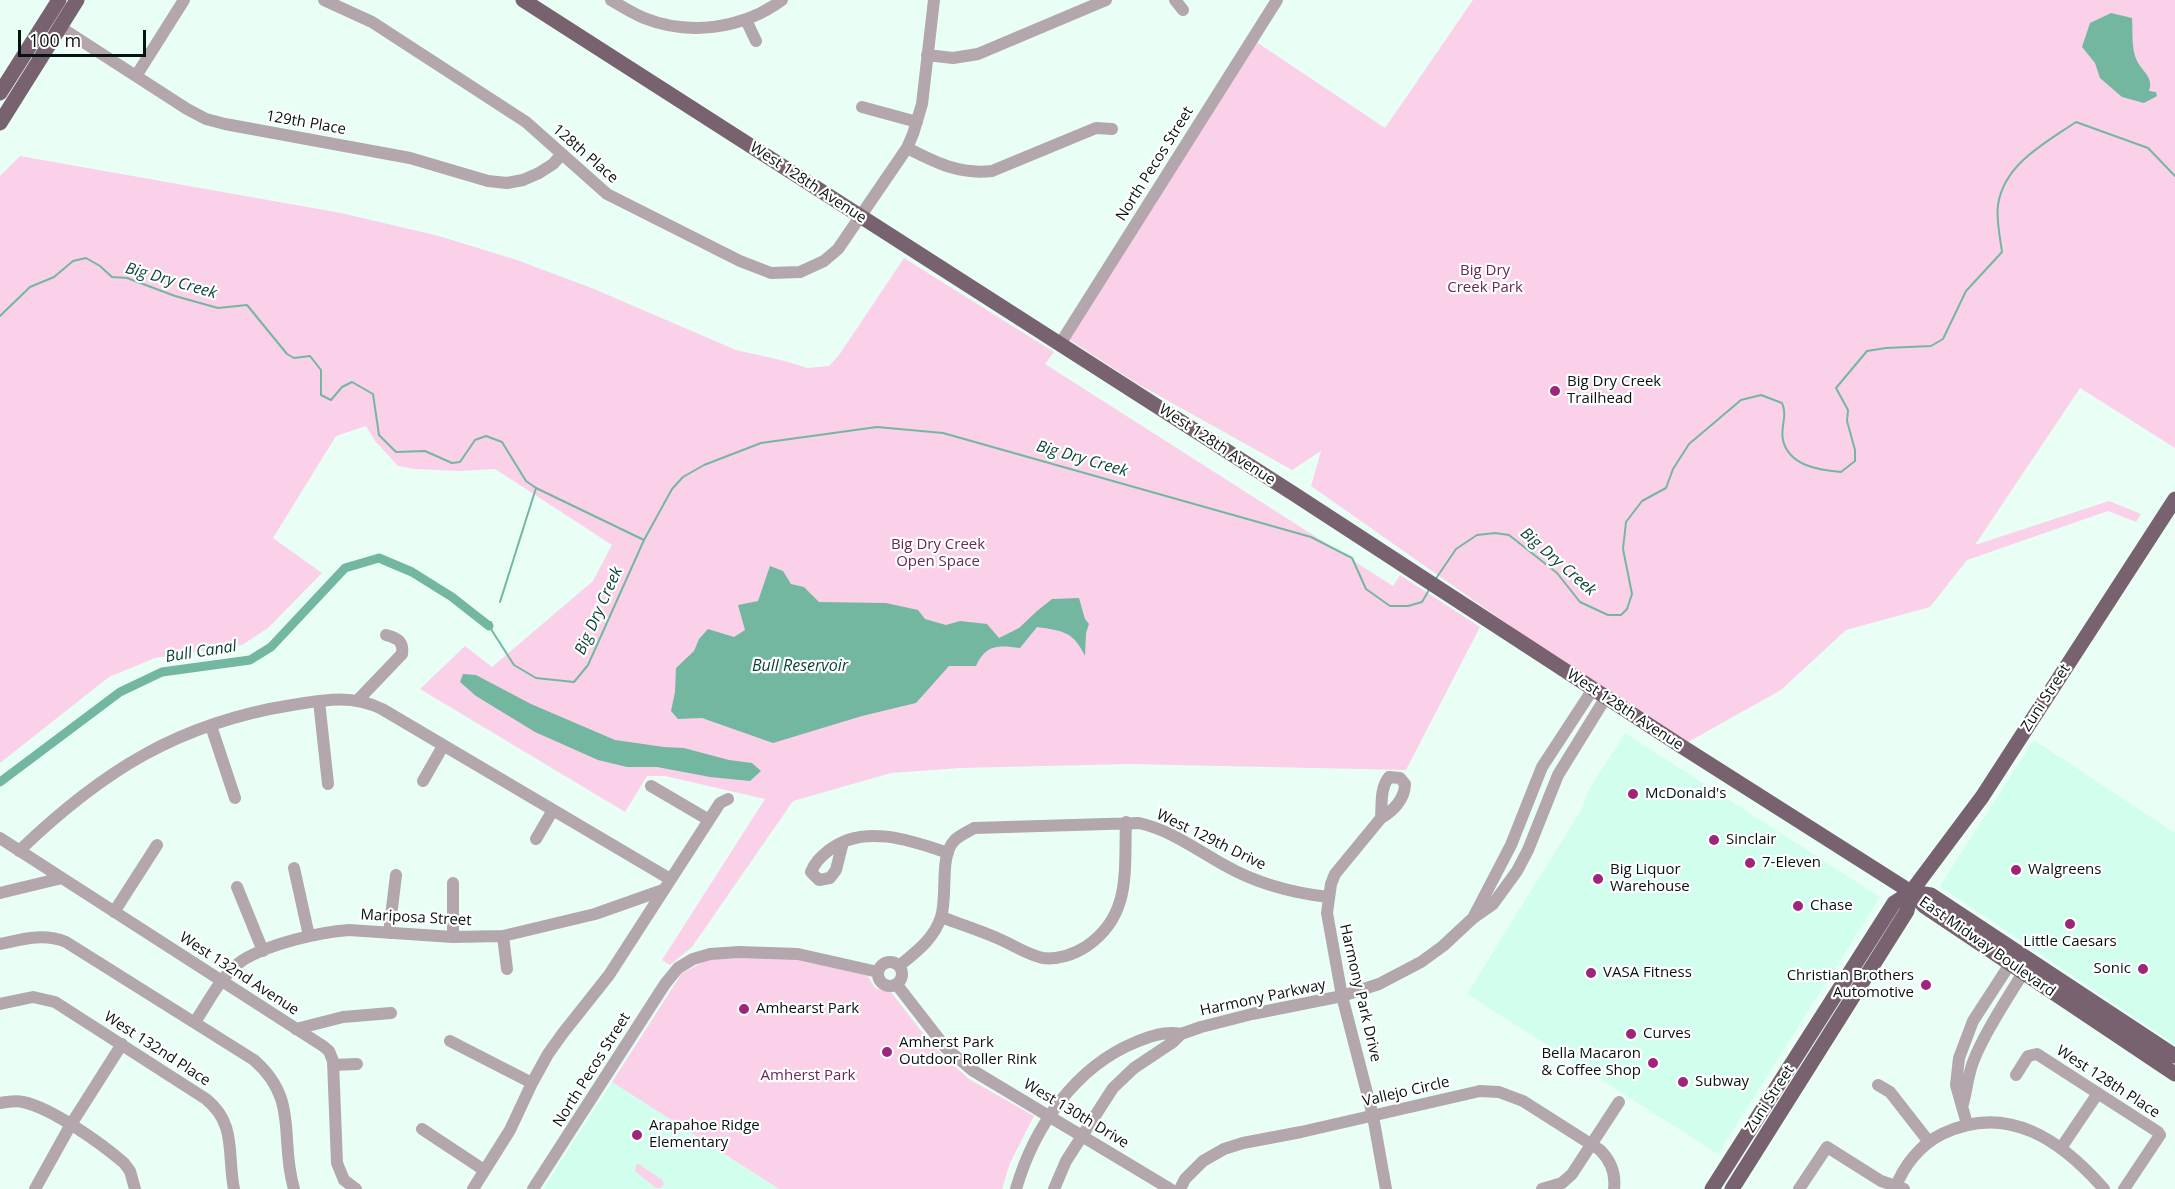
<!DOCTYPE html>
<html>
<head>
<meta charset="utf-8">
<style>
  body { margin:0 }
  #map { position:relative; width:2175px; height:1189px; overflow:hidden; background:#e9fff6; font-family:"Open Sans",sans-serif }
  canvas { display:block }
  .scale { position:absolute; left:18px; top:30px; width:128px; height:27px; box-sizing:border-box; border:3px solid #07130f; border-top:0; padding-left:8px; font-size:18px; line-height:21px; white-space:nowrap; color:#07130f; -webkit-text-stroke:4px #fff; paint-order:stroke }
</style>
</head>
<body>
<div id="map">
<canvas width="2175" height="1189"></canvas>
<div class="scale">100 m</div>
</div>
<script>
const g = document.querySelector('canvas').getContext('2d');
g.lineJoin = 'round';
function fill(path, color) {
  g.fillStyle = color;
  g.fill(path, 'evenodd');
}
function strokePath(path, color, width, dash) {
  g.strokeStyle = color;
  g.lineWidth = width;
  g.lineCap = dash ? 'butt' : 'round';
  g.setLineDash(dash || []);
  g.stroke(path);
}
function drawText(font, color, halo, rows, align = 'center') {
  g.font = font + ' "Open Sans",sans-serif';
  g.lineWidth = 4.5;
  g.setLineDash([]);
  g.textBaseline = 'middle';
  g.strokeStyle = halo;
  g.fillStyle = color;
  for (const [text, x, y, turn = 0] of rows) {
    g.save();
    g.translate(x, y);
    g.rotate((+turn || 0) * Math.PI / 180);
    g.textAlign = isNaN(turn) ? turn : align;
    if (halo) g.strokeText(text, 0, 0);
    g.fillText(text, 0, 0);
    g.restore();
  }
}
fill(new Path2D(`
  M1625,733L1880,897L1718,1154L1467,994L1583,807L1587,793Z
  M2034,740L2175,833V1045L1941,887V884Z
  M612,1082L779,1189H543Z`), '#d1feed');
fill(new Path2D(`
  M1473,0H2175V448L2080,388L1975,545L2109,501L2141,514L2136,522L2108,511L1967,560L1930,607L1846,630L1781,690L1681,746L1311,486L1321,451L1292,470L1138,384L1065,337L1252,39L1385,128Z
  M20,156L341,213L439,236L517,260L594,289L736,350L785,361L807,368L829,366L839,355L904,258L1054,352L1045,364L1393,586L1400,575L1480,627L1406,770L1129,764L960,768L891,773L793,801L692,947L670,965L662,960L765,799L665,776H647L625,812L420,689L465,646L492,667L593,581L612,545L495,469L460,471L415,469L398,466L375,441L366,426L336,436L273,538L322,573L268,628L242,645L155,658L109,677L0,763V176Z
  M789,957L868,976L875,988L891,992L933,1046L969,1079L1034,1116L1010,1163L1002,1189H779L612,1082L682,973L709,959Z
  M639,1164L662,1180L664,1184L661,1188H656L635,1171L636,1165Z`), '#fad1e9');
fill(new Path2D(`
  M2111,13L2132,18C2133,31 2131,49 2137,61C2143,72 2154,78 2149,91L2156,92L2157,96L2144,103L2122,97L2100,78L2095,63L2082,47L2090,23Z
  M770,566L783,571L791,584L804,587L819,602L886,603L918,610L925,619L946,625L960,621L987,624L999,638L1019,628L1037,611L1052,599L1079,598L1085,619L1089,624L1086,633L1085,656C1073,631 1063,631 1037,627L1020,648C998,645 986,644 976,666H949L916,703L862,716L773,743L702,718L678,719L671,711L675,692L676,668L694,651L699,639L708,629L734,637L745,630L738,605L758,601Z
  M463,674L476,675L531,704L615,740L664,747L684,748L729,760L752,763L761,771L750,781L710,777L657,767H627L598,760L535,732L476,696L460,682Z`), '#74b7a0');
strokePath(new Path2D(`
  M0,316L30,287L54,277L73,261L86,258L100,266L112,277L127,278L175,296L218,308L247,305L287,354L294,358L310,356L321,370V395L331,400L342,387L352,382L373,394L379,435L396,452L425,451L452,463L460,462L475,440L486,436L502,442L526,481L536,488L500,602
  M536,488L644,540
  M1435,580L1456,549L1477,535L1495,533L1509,535L1557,573L1580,602L1608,615H1621L1627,609L1632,594L1623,549L1626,522L1642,501L1666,488L1673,469L1689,444L1741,400L1761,395L1782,403C1788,416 1780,427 1783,440C1789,466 1819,470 1841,472L1855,461V450L1847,421L1848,410L1836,388L1867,351L1886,348L1931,346L1943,339L1966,291L2002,252C2000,237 1996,219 1998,205C2004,164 2045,143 2076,122L2148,148L2175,176
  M491,622L489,626L514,665L536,678L574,682L588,665L644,540L672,489L683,477L704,465L761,443L877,427L943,433L1311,537L1352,558L1366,589L1390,606H1408L1422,602L1429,590`), '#74b7a0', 2);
strokePath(new Path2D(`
  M0,782L120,692L162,672L250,660L271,647L345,568L379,558L412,572L452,597L489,626`), '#74b7a0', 9);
strokePath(new Path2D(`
  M324,0L372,22L526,122L607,194L740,261L771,273L800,272L824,261L838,249L907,148L913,134L922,104L934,0
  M611,0C621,6 632,13 644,18C689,36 743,29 782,0
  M1175,0L1183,10
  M746,20L756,41
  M60,27L187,109L206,119L225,124L410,158L488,181L507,183L523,180L539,173L553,164L562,154
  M927,55L953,58L978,54L1106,0
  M136,76L184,0
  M862,107L917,122
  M907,148C935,162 959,175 992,171L1096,128L1112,129
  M1060,344L1277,0
  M358,700L402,654C404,641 397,638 386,635
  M319,701L328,784
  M211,726L235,798
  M423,781L443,746
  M651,786L709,820
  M1381,818C1382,804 1380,788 1389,777L1400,778L1405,784C1405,799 1393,811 1381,818L1335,874L1331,884L1327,913L1342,996L1373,1116L1386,1189
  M0,838L62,878
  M536,839L553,810
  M843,842L836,870L830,878L819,880L811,872C815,862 820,858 828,851C862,823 911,840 948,853
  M19,851C101,772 178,723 292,705C323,700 352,694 382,709L670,879
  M294,868L309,936
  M453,883V937
  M237,887L263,951
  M0,893L62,878L323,1046L329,1051L333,1061L337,1163L344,1180L356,1189
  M114,912L157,845
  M941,917C960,924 979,930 997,938C1012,944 1027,955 1043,958C1058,960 1075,954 1087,946C1132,915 1124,870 1126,822
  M1473,918L1511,845L1542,767L1593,689
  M389,933L396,875
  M503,936L507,969
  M0,944C23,939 43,933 66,942L254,1060C300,1100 279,1139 294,1189
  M878 974a12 12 0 1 1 24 0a12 12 0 1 1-24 0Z
  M899,966C916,952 934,939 941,917C948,895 939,857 954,841C959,835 968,832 974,828L1139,823C1171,830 1197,850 1226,866C1256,883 1294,893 1328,897
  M897,985L946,1048L972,1070L1170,1189
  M0,1004L33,997L55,1002L206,1099C237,1124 227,1154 234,1189
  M195,1022C209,1001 222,974 243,960C269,944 319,932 349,930L453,937L503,936L595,914L663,890
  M296,1029L343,1017L391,1013
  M450,1041L532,1083
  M333,1065L357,1064
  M2016,1075L2028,1056L2037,1054L2158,1132L2160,1135L2124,1189
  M1878,1085L1890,1092L1929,1142
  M0,1103C8,1102 16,1100 23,1102C52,1108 102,1144 124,1163L130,1171L135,1189
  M1963,1104C1966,1093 1967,1083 1970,1072C1976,1046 2008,997 2023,973
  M1967,1124L1956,1085L1959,1058L1973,1021L2010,964
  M422,1129L484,1170
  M2061,1148L2098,1093
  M35,1189L70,1126L122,1044
  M473,1189L510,1130L532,1083L548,1054L563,1033L609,975L720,803L728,799
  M533,1189L665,984L678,968L693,959L710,954L739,952L798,954L878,972
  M1016,1189C1034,1127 1075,1067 1136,1042C1151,1036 1164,1031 1181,1034
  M1054,1189L1066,1161L1113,1088L1134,1068L1173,1042L1181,1034L1201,1027L1252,1014L1342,996L1379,984L1421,962L1443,946L1473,918L1493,904L1517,871L1528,850L1558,775L1606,697
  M1180,1189L1185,1179L1203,1161L1224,1149L1243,1143L1301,1132L1480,1091L1499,1092L1523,1101L1600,1150C1611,1161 1616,1173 1614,1189
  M1542,1189L1562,1183L1572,1174L1619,1102
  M1799,1189L1827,1147L1881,1181L1904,1189
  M1895,1189C1903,1166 1921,1144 1942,1134C2008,1102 2062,1141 2104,1189`), '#b3a6ad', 12);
strokePath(new Path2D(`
  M523,0L1294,494L1681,746L1911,892L1924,906L2175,1074
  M0,93L59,0
  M0,123L77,0
  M1911,892L1931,895L2175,1056
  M1712,1189L1894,903L1911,892L1982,797L2175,499
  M1732,1189L1907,911L1911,892`), '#79626f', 15);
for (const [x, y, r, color] of [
  [1555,391,6,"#9f257c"],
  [1633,794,6,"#9f257c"],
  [1714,840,6,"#9f257c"],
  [1750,863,6,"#9f257c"],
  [2016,870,6,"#9f257c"],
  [1598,879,6,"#9f257c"],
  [1798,906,6,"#9f257c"],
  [2070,924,6,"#9f257c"],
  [2143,969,6,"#9f257c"],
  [1591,973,6,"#9f257c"],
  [1926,985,6,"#9f257c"],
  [744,1009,6,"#9f257c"],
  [1631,1034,6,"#9f257c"],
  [887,1052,6,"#9f257c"],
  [1653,1063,6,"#9f257c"],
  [1683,1082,6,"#9f257c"],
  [637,1135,6,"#9f257c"]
]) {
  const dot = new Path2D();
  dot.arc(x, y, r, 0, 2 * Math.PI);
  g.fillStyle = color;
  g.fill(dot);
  strokePath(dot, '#fff', 2);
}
drawText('15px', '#07130f', '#fff', [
  ["129th Place",306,123,10],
  ["128th Place",585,154,41],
  ["North Pecos Street",1155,164,-58],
  ["West 128th Avenue",808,183,33],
  ["West 128th Avenue",1217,445,33],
  ["Zuni Street",2046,698,-57],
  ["West 128th Avenue",1625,710,33],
  ["West 129th Drive",1211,840,26],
  ["Mariposa Street",416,918,3],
  ["East Midway Boulevard",1987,947,35],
  ["West 132nd Avenue",239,974,33],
  ["Harmony Park Drive",1360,993,77],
  ["Harmony Parkway",1263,998,-12],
  ["West 132nd Place",157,1049,33],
  ["North Pecos Street",592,1070,-58],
  ["West 128th Place",2108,1082,33],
  ["Vallejo Circle",1406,1092,-13],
  ["Zuni Street",1770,1099,-57],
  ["West 130th Drive",1076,1114,31]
]);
drawText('15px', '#682852', '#fff', [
  ["Big Dry",1485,271],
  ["Creek Park",1485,288],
  ["Big Dry Creek",938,545],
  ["Open Space",938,562],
  ["Amherst Park",808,1076]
]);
drawText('15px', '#07130f', '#fff', [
  ["Big Dry Creek",1567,382],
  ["Trailhead",1567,399],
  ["McDonald's",1645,794],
  ["Sinclair",1726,840],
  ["7-Eleven",1762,863],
  ["Big Liquor",1610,870],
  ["Warehouse",1610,887],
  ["Walgreens",2028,870],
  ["Chase",1810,906],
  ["Little Caesars",2070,942,"center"],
  ["Sonic",2131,969,"right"],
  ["VASA Fitness",1603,973],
  ["Christian Brothers",1914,976,"right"],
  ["Automotive",1914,993,"right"],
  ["Amhearst Park",756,1009],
  ["Curves",1643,1034],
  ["Amherst Park",899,1043],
  ["Outdoor Roller Rink",899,1060],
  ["Bella Macaron",1641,1054,"right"],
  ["& Coffee Shop",1641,1071,"right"],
  ["Subway",1695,1082],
  ["Arapahoe Ridge",649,1126],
  ["Elementary",649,1143]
], 'left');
drawText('italic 16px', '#0a4535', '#fff', [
  ["Big Dry Creek",171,281,16],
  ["Big Dry Creek",1082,459,16],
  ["Big Dry Creek",1558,562,41],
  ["Big Dry Creek",599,611,-66],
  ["Bull Canal",201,652,-9],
  ["Bull Reservoir",800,666]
]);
</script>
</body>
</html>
